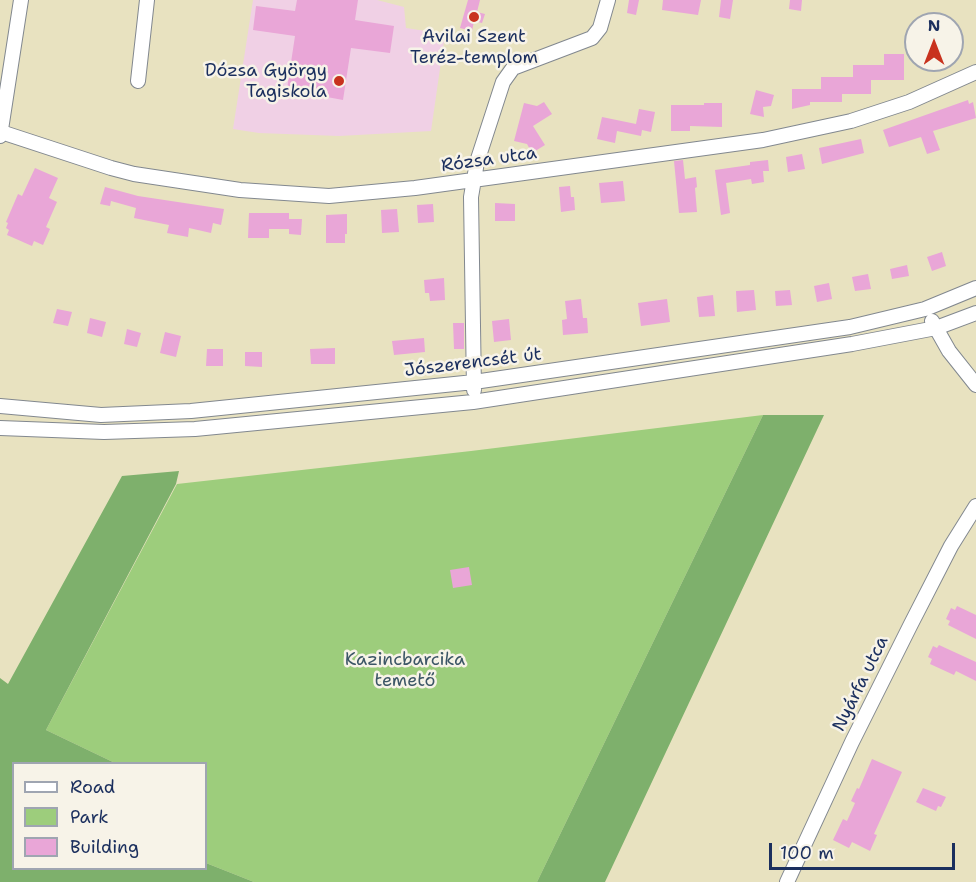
<!DOCTYPE html>
<html>
<head>
<meta charset="utf-8">
<style>
  body { margin:0 }
  #map { position:relative; width:976px; height:882px; overflow:hidden; background:#e8e2c0; font-family:"Shantell Sans",sans-serif }
  canvas { display:block }
  .legend { position:absolute; left:12px; top:762px; width:195px; height:108px; box-sizing:border-box; background:#f7f3e8; border:2px solid #9fa5b1; margin:0; padding:8px 10px; list-style:none; font-size:18px; color:#1b2f5e }
  .legend li { display:flex; align-items:center; gap:12px; height:30px }
  .legend b { width:30px; border:2px solid #9fa5b1 }
  .north { position:absolute; left:904px; top:12px; width:60px; height:60px; box-sizing:border-box; background:#f7f3e8; border:2px solid #9fa5b1; border-radius:50%; rotate:0deg; font-size:16px; font-weight:700; line-height:24px; text-align:center; color:#1b2f5e }
  .north::after { content:''; display:block; margin:auto; width:21px; height:27px; background:#c8321e; clip-path:polygon(50% 0,100% 100%,50% 72%,0 100%) }
  .scale { position:absolute; left:769px; top:843px; width:186px; height:27px; box-sizing:border-box; border:3px solid #1b2f5e; border-top:0; padding-left:8px; font-size:18px; line-height:21px; white-space:nowrap; color:#1b2f5e; -webkit-text-stroke:4px #f7f3e8; paint-order:stroke }
</style>
</head>
<body>
<div id="map">
<canvas width="976" height="882"></canvas>
<ul class="legend">
<li><b style="height:8px;background:#fff"></b>Road</li>
<li><b style="height:16px;background:#9dcd7c"></b>Park</li>
<li><b style="height:16px;background:#e9a6d7"></b>Building</li>
</ul>
<div class="north">N</div>
<div class="scale">100 m</div>
</div>
<script>
const g = document.querySelector('canvas').getContext('2d');
g.lineJoin = 'round';
function fill(path, color) {
  g.fillStyle = color;
  g.fill(path, 'evenodd');
}
function strokePath(path, color, width, dash) {
  g.strokeStyle = color;
  g.lineWidth = width;
  g.lineCap = dash ? 'butt' : 'round';
  g.setLineDash(dash || []);
  g.stroke(path);
}
function drawText(font, color, halo, rows, align = 'center') {
  g.font = font + ' "Shantell Sans",sans-serif';
  g.lineWidth = 5;
  g.setLineDash([]);
  g.textBaseline = 'middle';
  g.strokeStyle = halo;
  g.fillStyle = color;
  for (const [text, x, y, turn = 0] of rows) {
    g.save();
    g.translate(x, y);
    g.rotate((+turn || 0) * Math.PI / 180);
    g.textAlign = isNaN(turn) ? turn : align;
    if (halo) g.strokeText(text, 0, 0);
    g.fillText(text, 0, 0);
    g.restore();
  }
}
fill(new Path2D(`
  M253,0H377L404,7L406,28L445,34L431,131L339,136L259,133L233,129Z`), '#f0d0e5');
fill(new Path2D(`
  M763,415L537,882H254L206,863V764L115,763L46,730L177,484L471,451Z`), '#9dcd7c');
fill(new Path2D(`
  M763,415H824L605,882H537Z
  M179,471L176,484L46,730L115,763L14,764V868H206V863L254,882H0V678L8,684L122,476Z`), '#7eb06c');
fill(new Path2D(`
  M297,0H358L355,20L394,26L390,53L351,48L343,100L327,97L328,91L302,87L301,91L287,89L295,36L253,30L256,6L295,11Z
  M468,0H480L477,12L485,14L482,23L474,21L472,31L460,28Z
  M629,0H639L636,15L627,13Z
  M663,0H701L698,15L662,10Z
  M721,0H733L730,19L719,17Z
  M790,0H802L801,11L789,9Z
  M884,54H904V80H871V94H842V102H810V105L792,109V89H821V77H853V65H884Z
  M756,90L774,95L771,106L763,107L764,117L750,114Z
  M968,100L969,104L973,102L976,118L933,131L940,150L927,154L921,137L889,147L883,130Z
  M544,102L552,114L533,126L545,145L532,153L527,144L514,141L524,103L537,106Z
  M704,103H722V127L690,126V131H671V105H704Z
  M639,109L655,112L651,132L642,130L641,136L617,131L615,143L597,139L602,117L636,124Z
  M861,139L864,153L822,164L819,148Z
  M802,154L805,169L788,172L786,157Z
  M683,160L685,179L696,177L697,187L695,188L697,212L679,213L674,161Z
  M768,160L769,171H763L764,182L752,184L751,179L726,183L730,213L721,215L715,170L750,165V162Z
  M35,168L58,178L49,198L57,202L46,227L50,229L43,245L34,241L32,246L7,235L9,230L6,228L8,223L6,222L18,194L22,196Z
  M623,181L625,201L601,203L599,183Z
  M570,186L571,197H574L575,210L561,212L559,187Z
  M105,187L138,196L224,209L221,225L213,223L211,233L189,228L188,237L167,233L169,225L134,218L136,208L111,201L110,206L100,204Z
  M495,203L515,204V221H495Z
  M433,204L434,222L418,223L417,205Z
  M397,209L399,232L382,233L381,210Z
  M249,213H289V219H302L301,235L289,234V229H269V238H248Z
  M347,214V234H345V243H326V215Z
  M942,252L946,266L932,271L927,257Z
  M907,265L909,276L892,279L890,269Z
  M868,274L871,289L855,291L852,277Z
  M444,278L445,300L430,301L429,293H425L424,280Z
  M829,283L832,299L817,302L814,286Z
  M754,290L756,310L737,312L736,291Z
  M790,290L792,305L776,306L775,291Z
  M713,295L715,316L699,317L697,297Z
  M581,299L583,318H587L588,333L563,335L562,320L567,319L565,301Z
  M667,299L670,322L641,326L638,303Z
  M57,309L72,312L68,326L53,323Z
  M90,318L106,322L102,337L87,333Z
  M509,319L511,340L494,342L492,321Z
  M453,323H464V349H454Z
  M127,329L141,333L137,347L124,344Z
  M165,332L181,336L176,357L160,353Z
  M424,338L425,352L394,355L392,341Z
  M335,348V364H311L310,349Z
  M207,349H223V366H206Z
  M245,352H262V367L245,366Z
  M469,567L472,585L453,588L450,570Z
  M957,606L976,615V639L948,625L950,621L946,619L951,608L955,610Z
  M939,645L976,662V681L956,671L954,675L930,664L932,659L928,657L933,646L937,648Z
  M872,759L902,772L874,834L877,835L870,851L852,842L849,848L833,840L843,819L847,821L855,803L851,801L857,788L859,789Z
  M923,788L946,797L941,807L938,806L936,811L916,802Z`), '#e9a6d7');
const minor = new Path2D(`
  M138,81L147,0
  M1,132L111,168L134,174L240,190L329,196L415,188L763,140L851,121L909,102L976,72
  M0,136L21,0
  M932,321L949,351L976,385
  M474,390L471,197L477,162L503,82L513,68L592,38L600,28L608,0
  M0,406L101,415L191,411L474,382L850,327L925,309L976,288
  M0,428L104,432L195,429L473,402L852,344L936,328L976,313
  M787,882L852,742L911,624L951,546L976,506`);
strokePath(minor, '#82888f', 16);
strokePath(minor, '#fff', 14);
for (const [x, y, r, color] of [
  [474,17,6,"#c8321e"],
  [339,81,6,"#c8321e"]
]) {
  const dot = new Path2D();
  dot.arc(x, y, r, 0, 2 * Math.PI);
  g.fillStyle = color;
  g.fill(dot);
  strokePath(dot, '#f7f3e8', 2);
}
drawText('18px', '#1b2f5e', '#f7f3e8', [
  ["Avilai Szent",474,37],
  ["Teréz-templom",474,58],
  ["Dózsa György",327,71,"right"],
  ["Tagiskola",327,92,"right"]
]);
drawText('18px', '#1b2f5e', '#f7f3e8', [
  ["Rózsa utca",489,160,-8],
  ["Jószerencsét út",473,363,-7],
  ["Nyárfa utca",861,684,-64]
]);
drawText('18px', '#3c5666', '#f7f3e8', [
  ["Kazincbarcika",405,660],
  ["temető",405,681]
]);
</script>
</body>
</html>
